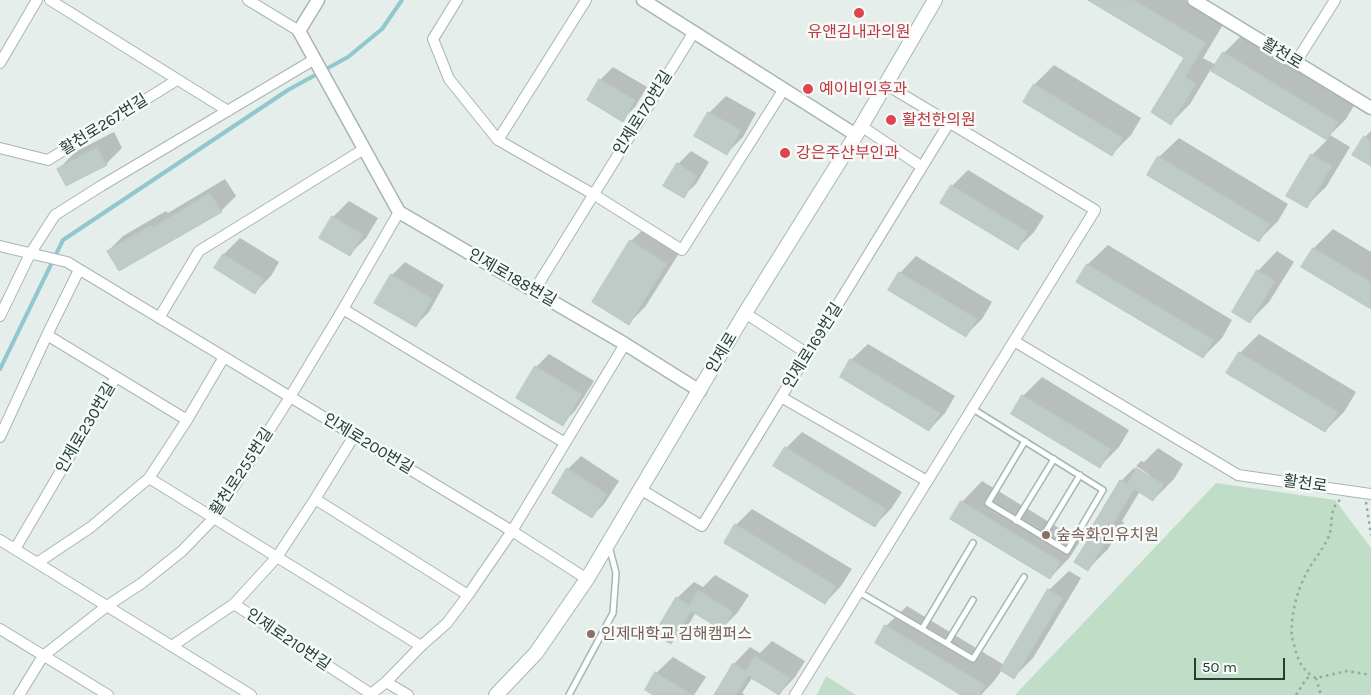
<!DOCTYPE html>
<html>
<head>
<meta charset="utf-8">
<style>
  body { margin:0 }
  #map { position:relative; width:1371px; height:695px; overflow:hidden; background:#e5eeea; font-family:Karla,sans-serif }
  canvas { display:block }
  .scale { position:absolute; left:1194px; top:658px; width:91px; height:22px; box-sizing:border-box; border:2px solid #253f38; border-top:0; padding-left:6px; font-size:15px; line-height:18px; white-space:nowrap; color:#253f38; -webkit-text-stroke:4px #f6faf8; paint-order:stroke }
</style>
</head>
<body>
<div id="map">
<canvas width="1371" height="695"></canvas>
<div class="scale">50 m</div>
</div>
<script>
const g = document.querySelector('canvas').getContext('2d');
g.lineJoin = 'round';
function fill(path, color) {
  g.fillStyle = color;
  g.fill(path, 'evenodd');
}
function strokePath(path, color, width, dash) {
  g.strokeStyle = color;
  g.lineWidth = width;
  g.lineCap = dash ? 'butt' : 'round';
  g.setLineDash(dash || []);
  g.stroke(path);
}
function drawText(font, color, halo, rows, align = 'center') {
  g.font = font + ' Karla,"Noto Sans KR",sans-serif';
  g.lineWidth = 5;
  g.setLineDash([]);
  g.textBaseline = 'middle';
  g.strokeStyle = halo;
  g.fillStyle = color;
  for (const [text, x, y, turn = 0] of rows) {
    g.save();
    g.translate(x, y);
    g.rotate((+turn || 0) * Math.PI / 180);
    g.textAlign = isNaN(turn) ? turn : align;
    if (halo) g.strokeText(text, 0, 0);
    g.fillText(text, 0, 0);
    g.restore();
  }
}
fill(new Path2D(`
  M1216,483L1335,500L1371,548V695H1015Z
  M826,676L856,695H817Z`), '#c0ddc7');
fill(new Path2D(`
  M1091,0H1185L1224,23L1203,58L1216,65L1224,53L1243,34L1356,102L1346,119L1330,135L1350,147L1326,187L1306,206L1288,195L1312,155L1328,139L1211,69L1190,104L1171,123L1186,57Z
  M1054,65L1141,118L1131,135L1112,154L1035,84Z
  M613,67L647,87L635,107L622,120L600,80Z
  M726,96L756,113L743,137L727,153L696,136L709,113Z
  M1371,131V165L1365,137Z
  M114,132L122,148L106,164L59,169L75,152Z
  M1179,138L1288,204L1278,221L1258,241L1159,157Z
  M691,151L709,162L696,184L683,196L678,164Z
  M968,170L1044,216L1034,232L1018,248L952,186Z
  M225,179L236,196L221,211L108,251L123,236L166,211L168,213Z
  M349,201L378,218L366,238L350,254L333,217Z
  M648,225L683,247L645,307L629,323L631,241Z
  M1333,229L1371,252V307L1303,267L1314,248Z
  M240,238L279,262L271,276L255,292L216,268L224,254Z
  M1108,245L1232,320L1222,338L1203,357L1078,282L1088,264Z
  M1277,251L1294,262L1269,302L1250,321L1258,271Z
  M916,256L992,302L982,319L966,335L900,273Z
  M405,262L444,285L429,312L416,325L392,275Z
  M1259,334L1356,392L1344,412L1325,431L1240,353Z
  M868,344L955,396L945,413L929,430L851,360Z
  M549,354L594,381L575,411L562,424L536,367Z
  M1042,377L1129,430L1119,447L1100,466L1023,396Z
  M802,432L902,492L891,509L875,525L786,448Z
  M1158,448L1183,464L1174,479L1153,500L1140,491L1122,521L1124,523L1108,549L1088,569L1092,534L1121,481L1135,467L1134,468L1148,477L1150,475L1136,466L1141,461L1144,462Z
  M581,456L619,481L604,504L591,517L568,469Z
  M982,481L1080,541L1070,557L1050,578L962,502Z
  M752,509L852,569L841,586L825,603L736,525Z
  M1069,571L1081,578L1033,658L1014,677L1002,670L994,681L981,695H963L886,626L907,606L1004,665L1049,590Z
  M715,575L749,595L738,612L722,628L696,612L688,626L671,642L677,598L694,582L703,587Z
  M772,641L805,661L795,677L779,694L752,678L742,693L745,695H715L734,664L750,647L760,653Z
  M673,657L706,677L694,695H656V673Z`), '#0003');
strokePath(new Path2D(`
  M0,369L63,240L288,90L348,57L382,29L402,0`), '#91c7cf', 4);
const building = new Path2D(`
  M1088,0H1134L1206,43L1185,77L1196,84L1171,125L1151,112L1184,58Z
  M1223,52L1338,122L1327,140L1211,71Z
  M599,79L635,100L623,122L587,100Z
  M1034,84L1123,138L1112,156L1023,102Z
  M708,112L741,130L727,155L694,136Z
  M1364,136L1371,141V166L1352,155Z
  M97,147L107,165L66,186L57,169Z
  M1311,154L1332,166L1307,208L1286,196Z
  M1158,156L1270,224L1259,242L1147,175Z
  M677,163L697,176L684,198L663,186Z
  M951,185L1028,232L1018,250L940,203Z
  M210,193L222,212L119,271L107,251L151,225L153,227Z
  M332,216L363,235L350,256L319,238Z
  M630,240L667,264L629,325L592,302Z
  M1313,248L1371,282V309L1301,267Z
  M223,254L264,279L255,294L214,268Z
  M1087,264L1214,340L1203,358L1076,282Z
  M1257,270L1275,281L1250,323L1232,312Z
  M899,272L977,319L966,337L888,290Z
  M391,274L432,299L416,327L374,303Z
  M1239,352L1338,412L1325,432L1226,373Z
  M850,359L940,413L929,431L840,377Z
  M535,366L582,394L563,426L516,398Z
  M1022,395L1111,449L1100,468L1011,414Z
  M785,447L886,509L875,527L773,466Z
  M567,468L607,494L592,518L552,493Z
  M1136,468L1164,484L1153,501L1134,489L1102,542L1105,543L1088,571L1074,562L1091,535L1088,533L1120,480L1127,484Z
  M961,501L1061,562L1050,579L950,519Z
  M735,524L836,586L825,604L724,543Z
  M1048,589L1063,598L1014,679L1000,670Z
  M698,590L733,612L722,630L691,611L671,644L654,634L676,597L689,605Z
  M885,625L985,685L979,695H961L875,643Z
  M755,656L790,678L779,695L748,676L736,695H714L733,663L746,671Z
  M655,672L693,695H653L645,690Z`);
fill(building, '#becbc6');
strokePath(building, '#b8c7c1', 1);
const service = new Path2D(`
  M973,409L1103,490L1067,551L988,503L1025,441
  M1016,521L1054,459
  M1043,536L1080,475
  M859,592L973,659L1024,577
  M922,629L973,543
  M947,643L973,600
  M569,695L613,613L616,573L609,546`);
const minor = new Path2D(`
  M50,0L228,111
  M248,0L299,31
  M457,0L433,39L449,79L498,140L593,194L682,250L784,89
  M1296,62L1335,0
  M0,63L37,0
  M861,126L922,167
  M498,140L586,0
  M0,148L48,160L177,80
  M0,246L67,262L512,531L587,579
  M534,291L694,32
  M343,309L565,443
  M745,313L808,354
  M0,316L30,254L55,215L101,186L315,59
  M159,318L199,251L364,149
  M47,335L187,420
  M1014,341L1238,475L1371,494
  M781,397L927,481
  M0,437L47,335L79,270
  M149,478L421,646
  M640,489L702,526L949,123
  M315,499L468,595
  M0,540L251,695
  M15,549L116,377
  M37,563L91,527L149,478L187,420L224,357
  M234,604L371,694
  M0,629L108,695
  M172,646L234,604L277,557L315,499L354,436
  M386,682L408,695
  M19,695L43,656L107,606L142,583L182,551L214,518L290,397L343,309L399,212
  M370,695L386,682L421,646L447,623L468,595L512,531L625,344
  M795,695L1095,210L885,84`);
const tertiary = new Path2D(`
  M318,0L299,31L399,212L625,344L700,391
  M643,0L856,135
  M1194,0L1371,108`);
const secondary = new Path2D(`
  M496,695L536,653L587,579L745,313L856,135L935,0`);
strokePath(service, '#a8b6b1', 8);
strokePath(minor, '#a8b6b1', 12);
strokePath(tertiary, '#a8b6b1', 15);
strokePath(secondary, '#a4b9b1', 16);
strokePath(new Path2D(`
  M1340,500C1328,509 1334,526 1328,538C1322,551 1312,562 1306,574C1297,591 1290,617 1292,637C1293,642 1295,647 1296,652C1299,663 1305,673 1316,678L1347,671L1371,675
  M1366,502L1371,535
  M1316,678L1321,695
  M1296,695L1306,679L1311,676`), '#87b0a2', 2.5, [2.5, 4]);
strokePath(service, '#fff', 5);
strokePath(minor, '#fff', 10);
strokePath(tertiary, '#fff', 12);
strokePath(secondary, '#fff', 14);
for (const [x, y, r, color] of [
  [859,13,6,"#e0444e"],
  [808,89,6,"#e0444e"],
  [891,120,6,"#e0444e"],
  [785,153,6,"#e0444e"],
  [1046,535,5,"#8d6e63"],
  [591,634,5,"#8d6e63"]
]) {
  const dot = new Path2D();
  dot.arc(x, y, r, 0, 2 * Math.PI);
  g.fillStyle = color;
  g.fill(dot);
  strokePath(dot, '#f6faf8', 2);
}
drawText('16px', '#be3a42', '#f6faf8', [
  ["유앤김내과의원",859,32,"center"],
  ["예이비인후과",819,89],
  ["활천한의원",902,120],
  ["강은주산부인과",796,153]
], 'left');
drawText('16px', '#253f38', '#f6faf8', [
  ["활천로",1282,54,31],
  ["인제로170번길",643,113,-58],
  ["활천로267번길",104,125,-32],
  ["인제로188번길",512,278,30],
  ["인제로169번길",813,346,-58],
  ["인제로",722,353,-59],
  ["인제로230번길",86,428,-60],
  ["인제로200번길",368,444,31],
  ["활천로255번길",242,472,-57],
  ["활천로",1305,484,8],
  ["인제로210번길",288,640,34]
]);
drawText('16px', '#785e54', '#f6faf8', [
  ["숲속화인유치원",1056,535],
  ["인제대학교 김해캠퍼스",601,634]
], 'left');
</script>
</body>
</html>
